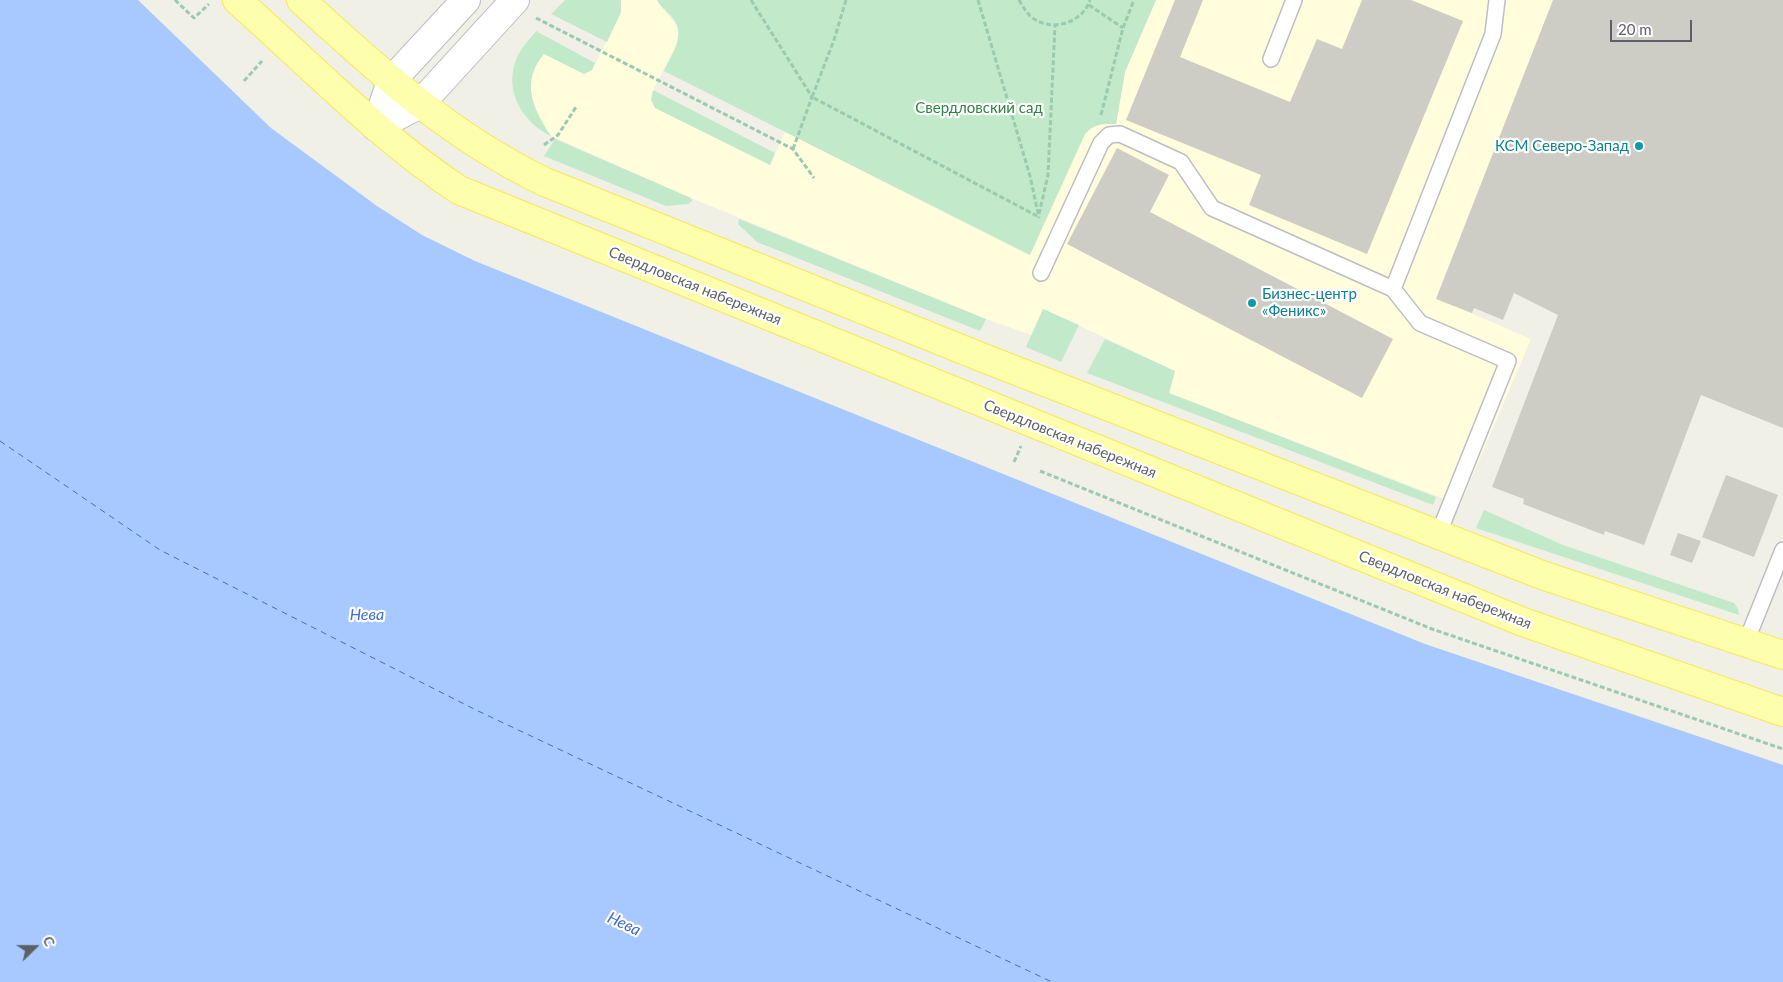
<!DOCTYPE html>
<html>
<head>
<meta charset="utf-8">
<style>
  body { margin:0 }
  #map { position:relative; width:1783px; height:982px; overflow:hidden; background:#f0f0e6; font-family:Lato,sans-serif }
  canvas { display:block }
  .north { position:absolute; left:10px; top:922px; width:50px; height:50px; -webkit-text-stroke:4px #fff; paint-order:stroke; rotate:68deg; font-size:14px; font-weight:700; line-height:20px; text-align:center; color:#5d6067 }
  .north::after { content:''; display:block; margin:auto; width:18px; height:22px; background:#5d6067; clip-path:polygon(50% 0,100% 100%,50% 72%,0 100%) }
  .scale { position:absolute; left:1610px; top:20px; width:82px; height:22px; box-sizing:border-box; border:2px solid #5d6067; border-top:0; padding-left:6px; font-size:15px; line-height:18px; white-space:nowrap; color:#5d6067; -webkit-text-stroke:4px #fff; paint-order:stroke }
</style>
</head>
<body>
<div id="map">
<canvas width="1783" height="982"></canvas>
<div class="north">С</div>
<div class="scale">20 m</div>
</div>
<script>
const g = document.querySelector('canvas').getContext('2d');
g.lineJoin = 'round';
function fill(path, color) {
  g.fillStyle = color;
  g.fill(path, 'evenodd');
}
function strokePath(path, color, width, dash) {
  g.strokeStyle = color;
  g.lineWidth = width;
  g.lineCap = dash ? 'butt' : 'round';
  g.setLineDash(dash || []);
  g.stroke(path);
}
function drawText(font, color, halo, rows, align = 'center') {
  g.font = font + ' Lato,sans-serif';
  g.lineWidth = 4.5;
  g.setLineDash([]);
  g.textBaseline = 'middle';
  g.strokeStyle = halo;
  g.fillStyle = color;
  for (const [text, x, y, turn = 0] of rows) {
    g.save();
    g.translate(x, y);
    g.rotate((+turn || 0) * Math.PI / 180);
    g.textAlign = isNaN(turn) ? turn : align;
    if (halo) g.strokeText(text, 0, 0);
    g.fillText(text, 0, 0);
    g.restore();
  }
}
fill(new Path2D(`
  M621,0H657L679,29L680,38L653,90L770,165L785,132L1029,255L1085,134L1091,127L1098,124H1116L1125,72L1156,0H1553L1436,298L1531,339L1460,505L1169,393L1175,371L1044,309L1031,335L986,319L691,198L551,136L538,117L532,98L530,81L533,68L544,54L584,74L592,70L621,13Z`), '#fffddc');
fill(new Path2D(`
  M565,0H621V12L607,42L551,14Z
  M657,0H1156L1125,72L1116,124C1103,124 1095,123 1085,134L1030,255L664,71C672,54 686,36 673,18C668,12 661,8 657,0Z
  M536,31L595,63L592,70L584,74L544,54C520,82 533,109 551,136C524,123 505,94 515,63C519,50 528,41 536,31Z
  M653,90L775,153L770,165L655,108L651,100Z
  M555,139L691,198L692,201L688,204L666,206L544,156Z
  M739,219L986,319L980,331L757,242L738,224Z
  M1043,309L1079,325L1061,362L1026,347Z
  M1105,339L1175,371L1169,393L1436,497L1433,505L1087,373Z
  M1484,510L1563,545L1734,603L1738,609L1739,615L1476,528Z`), '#c2e9c9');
fill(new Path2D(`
  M0,0H138L271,128L377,206L422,235L475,261L1425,644L1783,765V982H0Z`), '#a7c9ff');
strokePath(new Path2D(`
  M0,441L160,550L476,710L1052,982`), '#436cca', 1, [6, 5]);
fill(new Path2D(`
  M1175,0H1203L1180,57L1290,102L1317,39L1342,49L1362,0H1411L1463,21L1367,254L1249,205L1261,175L1126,120Z
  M1553,0H1783V428L1701,395L1644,545L1605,531L1604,535L1523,504L1524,499L1492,487L1558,315L1514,293L1503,320L1474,308L1472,313L1436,299Z
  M1117,148L1169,175L1150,212L1393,339L1362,398L1067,244Z
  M1726,475L1778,495L1754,557L1702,537Z
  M1678,533L1701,541L1692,563L1670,555Z`), '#cdcdc5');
const service = new Path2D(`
  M1271,59L1294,0
  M1041,273L1101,143L1109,135L1120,134L1181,162L1212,208L1393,289L1420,323L1508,361L1438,535
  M1393,289L1493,34L1497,0
  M1746,642L1783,550`);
const secondary = new Path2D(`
  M376,127L420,104L515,0
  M376,127L391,81L466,0`);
const primary = new Path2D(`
  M237,0C310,65 378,136 459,190L1523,622L1783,712
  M301,0C377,70 451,137 545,182L986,359L1542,575L1783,655`);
strokePath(service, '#bdbec5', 18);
strokePath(secondary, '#bbbdc4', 30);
strokePath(primary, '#f8e857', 30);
strokePath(new Path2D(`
  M175,0L194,18L209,4
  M751,0L812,97L793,149
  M846,0L834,40L812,97L1039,217
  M978,0L1030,176L1039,218
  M1019,0C1023,7 1027,14 1034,19C1054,32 1083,22 1090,0
  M1089,5L1123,28
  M536,18L793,149L814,178
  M244,81L262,61
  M1101,115L1123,28L1134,0
  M544,145L558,135L576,107
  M1039,214L1048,175L1055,25
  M1014,462L1021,446
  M1040,471L1432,629L1783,749`), '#9acab0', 3, [5, 2.5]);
strokePath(service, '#fff', 15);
strokePath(secondary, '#fff', 28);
strokePath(primary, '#feffac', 28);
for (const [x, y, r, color] of [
  [1639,146,5,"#0f9aa8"],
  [1252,303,5,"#0f9aa8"]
]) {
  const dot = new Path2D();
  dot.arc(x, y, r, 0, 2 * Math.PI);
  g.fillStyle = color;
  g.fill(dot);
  strokePath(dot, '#fff', 2);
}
drawText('15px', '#308342', '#fff', [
  ["Свердловский сад",979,108]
]);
drawText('15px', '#0d838f', '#fff', [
  ["КСМ Северо-Запад",1629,146],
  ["Бизнес-центр",1262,294,"left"],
  ["«Феникс»",1262,311,"left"]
], 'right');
drawText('15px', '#5d6067', '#fff', [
  ["Свердловская набережная",695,286,22],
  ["Свердловская набережная",1070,439,22],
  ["Свердловская набережная",1445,590,22]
]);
drawText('italic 16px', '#436cca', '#fff', [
  ["Нева",367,615],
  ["Нева",624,924,25]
]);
</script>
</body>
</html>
